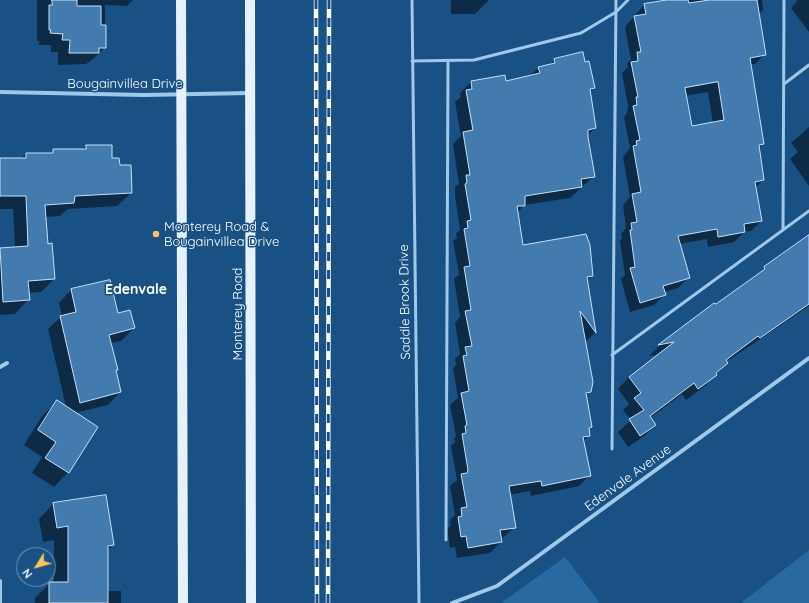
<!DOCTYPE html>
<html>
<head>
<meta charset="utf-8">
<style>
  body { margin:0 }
  #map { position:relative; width:809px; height:603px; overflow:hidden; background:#1a5184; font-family:Quicksand,sans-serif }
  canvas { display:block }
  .north { position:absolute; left:16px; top:547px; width:40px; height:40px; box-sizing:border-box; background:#1a5184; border:1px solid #7697b5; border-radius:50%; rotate:233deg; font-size:11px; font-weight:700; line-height:16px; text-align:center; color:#fff }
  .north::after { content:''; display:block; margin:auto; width:14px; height:18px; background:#fdc25c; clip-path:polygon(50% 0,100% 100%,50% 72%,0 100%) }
</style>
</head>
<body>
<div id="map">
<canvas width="809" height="603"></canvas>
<div class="north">N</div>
</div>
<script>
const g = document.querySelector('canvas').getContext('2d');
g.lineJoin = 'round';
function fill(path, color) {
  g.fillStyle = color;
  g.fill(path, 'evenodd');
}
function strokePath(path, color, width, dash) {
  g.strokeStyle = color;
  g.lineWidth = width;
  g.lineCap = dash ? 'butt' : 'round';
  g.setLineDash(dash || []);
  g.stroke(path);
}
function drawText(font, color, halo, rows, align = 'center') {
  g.font = font + ' Quicksand,sans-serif';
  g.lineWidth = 3;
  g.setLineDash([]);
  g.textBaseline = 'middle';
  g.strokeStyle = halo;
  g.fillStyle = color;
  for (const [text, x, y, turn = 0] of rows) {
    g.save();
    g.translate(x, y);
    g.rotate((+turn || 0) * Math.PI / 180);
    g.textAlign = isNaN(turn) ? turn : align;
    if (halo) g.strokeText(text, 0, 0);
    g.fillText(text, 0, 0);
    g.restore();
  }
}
fill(new Path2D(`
  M809,550V603H741Z
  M565,557L600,603H501Z`), '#2969a1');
fill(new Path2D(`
  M37,0H133L127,6L105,5V47L93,59L86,64L58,65V52H51V45H39V41H37Z
  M451,0H489L475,14H451Z
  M672,0H762L763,10L759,14L765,54L755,64L750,65L763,144L758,149L763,180L755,188L761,221L751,231L744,232L734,242L708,247L707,239L679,244L688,278L678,288L664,292V295L654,305L630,312L621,279L625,275L620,241L622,239L621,234L626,228L623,205L630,197L623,157L630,148L624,117L627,113L628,106L622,73L628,67L627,63L631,60L625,27L644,5ZM708,92L713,123L691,127L685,96Z
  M796,0H809V32L791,8L797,1Z
  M582,53L594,88L589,93L595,128L587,136L594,176L570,198L524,205L517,213L522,246L592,276L587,281L595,333L584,343L590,392L585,397L591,427L588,430L589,436L583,441L590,475L579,486L531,496L530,491L509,495L515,527L501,539V542L490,553L457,558L455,547L450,548L447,529L451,525L450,520L455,515L450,486L457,480L451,446L455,442L454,438L456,436L450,405L458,398L453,368L456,365L455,359L460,354L455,323L460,317L454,279L459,274L453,241L457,238L456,233L460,230L455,196V187L459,184L453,144L461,136L455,102L461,97L460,93L471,82H506L530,76L538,68L549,66L554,60ZM467,93L475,135L473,136L466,94Z
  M809,127V186L790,159L798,152L791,143Z
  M86,146L111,159L119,166L131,193L117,206L68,209L60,216L45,217L47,245L54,279L41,292L28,293V300L15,314L0,315V249L15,248L13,209H0V159H20L26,154H50L54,150H82Z
  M809,236V306L726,362L727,363L705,386L686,400L682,394L650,418L655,425L644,436L628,447L618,432L631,420L623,410L629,404L618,389L629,377L661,354L649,356L659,346L714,304L715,305L754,278L765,268Z
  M71,290L118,314L134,328L121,341L111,343L117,369L115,372L120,392L108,405L75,413L68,472L54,487L32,473L42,457L24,445L42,416L57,402L66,407L48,329L62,316L59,303Z
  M53,504L113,545L107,551V591H121V603H35V598L50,583H54V540L43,542L39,519Z`), '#0007');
const building = new Path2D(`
  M52,0H77V6H101V25H106V48H99V53H69L70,40H62L63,34L50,33L51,30H49V5H52Z
  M667,0H688L689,3L709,0H757L766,55L750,58L764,144L759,145L764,180L755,182L762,221L744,224L745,232L718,237L717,229L678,236L690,278L663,286L666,295L640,303L630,268L635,267L630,230H632L631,223L637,222L632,194L641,192L633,146L637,145L636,141L640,140L633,106L637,105L636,97H638L631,62L638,61L637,52H641L634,16L646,14L644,4ZM718,82L724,120L692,126L685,88Z
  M583,52L585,62L589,61L595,88L590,89L596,128L588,130V137L595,177L581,179L582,187L525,196V206H517L523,245L586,234L590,245L593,276L587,277L596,333L580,311L593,382L591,392L586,393L592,427L589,428L590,436L583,437L591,476L542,486L541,481L509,486L516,528L500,530L502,542L468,548L466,536L461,537L458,517L462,516L461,508L467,507L461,474L467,473L468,470L462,434L466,433L465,426L467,425L461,393L469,391L463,356L467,355L465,347L472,346L465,311L471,310L464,267L470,266L464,229L468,228L467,221L471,220L465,184L467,183L466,175H470L463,132L473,130L466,90L472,89L471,81L505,75L506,81L540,73L538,67L555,63L554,59Z
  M86,145H112V158H119L120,165H131L132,193L75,196L74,203L45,205L48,244L52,243L55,279L28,281L30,300L3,302L0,248L28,246L26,196H0V158H26V153H53V149H86Z
  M809,235V304L760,338L758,336L726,360L728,363L716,373L717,375L698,389L694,383L650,416L656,425L640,436L629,419L644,410L634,398L641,393L629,377L674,342L658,345L714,303L716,304L765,269L764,267Z
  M110,280L118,313L130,310L135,328L109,335L118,370H116L121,392L80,403L60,316L76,312L71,289Z
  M57,400L98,427L69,473L45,458L56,442L38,430Z
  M106,495L114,545L108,546V603H49V582H68V526L57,528L53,503Z`);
fill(building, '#437bae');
strokePath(building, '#c5e1f8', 1);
strokePath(new Path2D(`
  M412,0L419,603
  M412,61L474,60L581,33L616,12L628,0
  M784,84L809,65
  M783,230L784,0
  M612,355L809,211
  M612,449L616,0
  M446,540L448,61`), '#a0c8eb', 3);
strokePath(new Path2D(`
  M0,92L144,95L250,93
  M0,367L7,363
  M0,581V603
  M452,603L497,586L809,358`), '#a0c8eb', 4);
strokePath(new Path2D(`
  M181,0L183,603
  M250,0L251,603`), '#e5f1ff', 10);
const rail = new Path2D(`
  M316,0L317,603
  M328,603L329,0`);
strokePath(rail, '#fff', 4.5);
strokePath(rail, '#1a5184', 3, [9]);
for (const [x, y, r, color] of [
  [156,234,4,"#fdc25c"]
]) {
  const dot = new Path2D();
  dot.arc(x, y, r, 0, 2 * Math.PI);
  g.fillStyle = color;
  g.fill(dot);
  strokePath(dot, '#1a5184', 1.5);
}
drawText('13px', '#fff', '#1a5184', [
  ["Bougainvillea Drive",125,84],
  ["Saddle Brook Drive",405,302,-91],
  ["Monterey Road",238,314,-90],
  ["Edenvale Avenue",628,478,-36]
]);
drawText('13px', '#fff', '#1a5184', [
  ["Monterey Road &",164,227],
  ["Bougainvillea Drive",164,242]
], 'left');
drawText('bold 14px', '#fff', '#1a5184', [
  ["Edenvale",136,290]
]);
</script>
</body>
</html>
